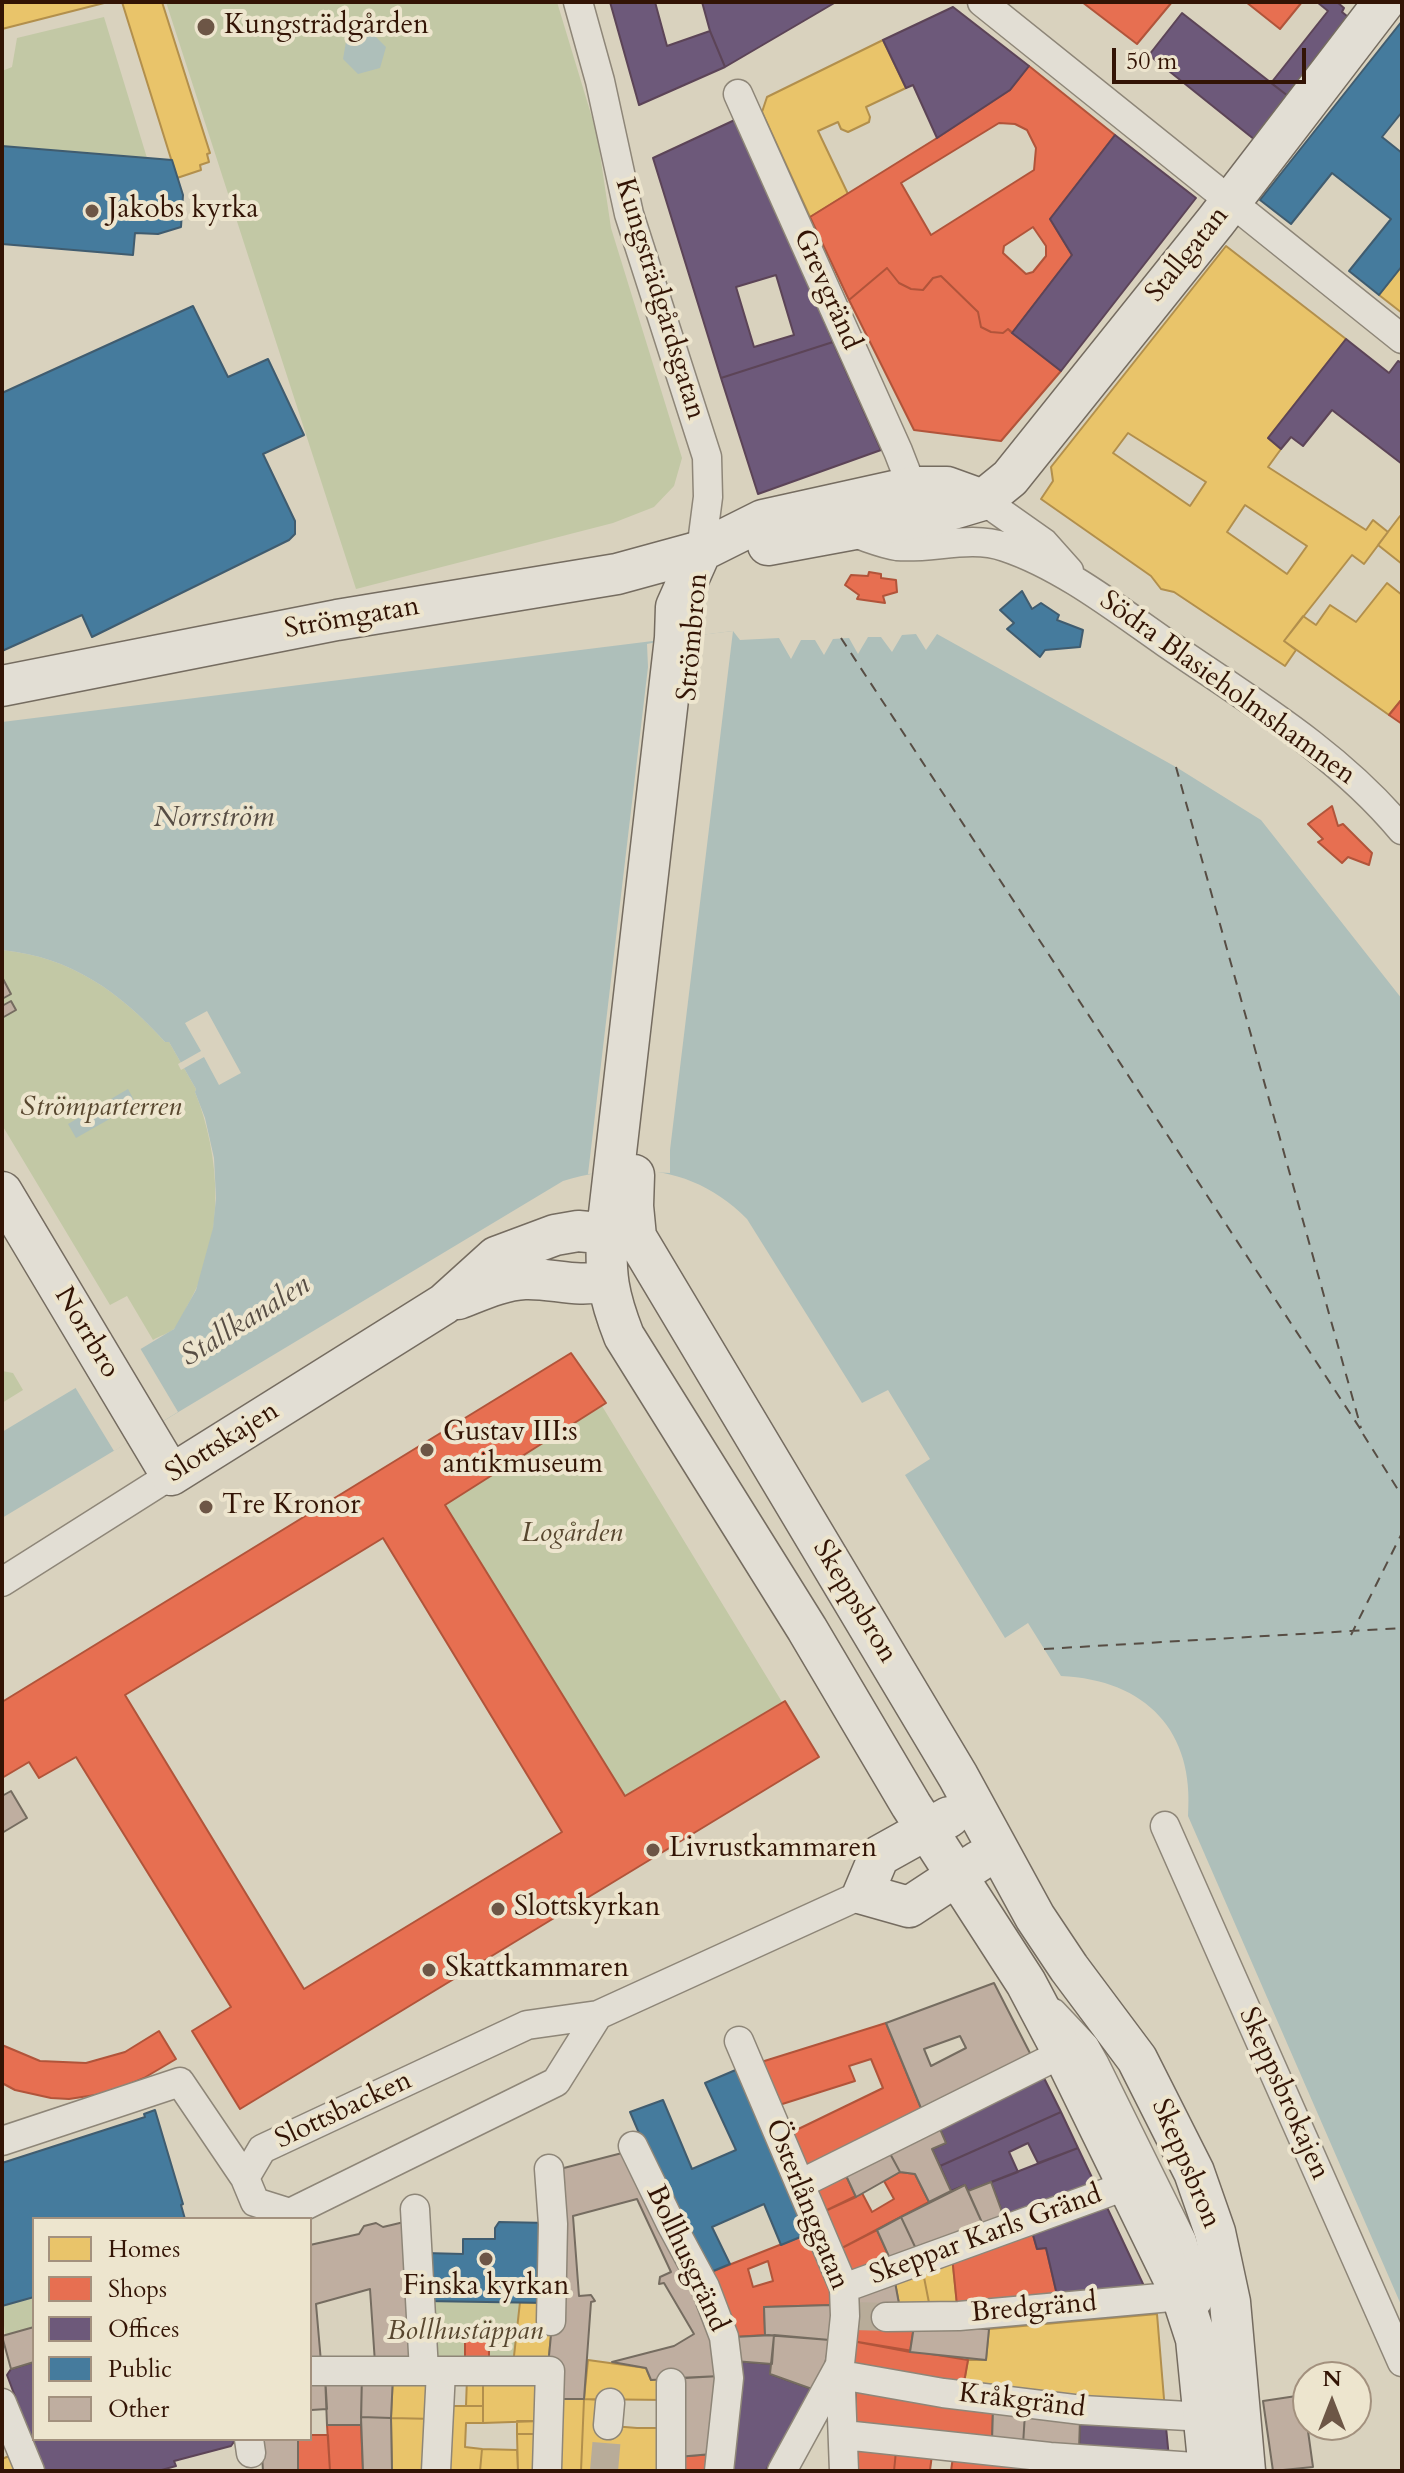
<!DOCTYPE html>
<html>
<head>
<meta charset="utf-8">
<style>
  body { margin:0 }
  #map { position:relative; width:1404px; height:2473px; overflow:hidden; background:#d9d2be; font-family:Cardo,serif }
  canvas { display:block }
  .frame { position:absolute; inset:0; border:4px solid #331405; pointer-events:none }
  .legend { position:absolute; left:32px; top:2217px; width:280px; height:224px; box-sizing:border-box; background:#ede5ce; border:2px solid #a3917e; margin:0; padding:10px 14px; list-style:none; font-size:24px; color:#331405 }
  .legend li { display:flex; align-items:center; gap:16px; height:40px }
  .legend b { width:40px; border:2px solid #a3917e }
  .north { position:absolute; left:1292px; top:2361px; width:80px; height:80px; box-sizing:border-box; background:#ede5ce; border:2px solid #a3917e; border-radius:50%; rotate:0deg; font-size:22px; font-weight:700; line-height:32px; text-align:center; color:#331405 }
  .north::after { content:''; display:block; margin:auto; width:28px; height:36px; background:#6d5646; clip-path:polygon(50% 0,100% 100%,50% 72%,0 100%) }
  .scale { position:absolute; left:1112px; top:48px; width:194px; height:36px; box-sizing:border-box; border:4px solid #331405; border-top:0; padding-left:10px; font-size:24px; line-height:28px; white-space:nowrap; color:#331405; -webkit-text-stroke:6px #ede5ce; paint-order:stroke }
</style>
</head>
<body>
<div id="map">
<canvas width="1404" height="2473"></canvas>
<div class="frame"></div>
<ul class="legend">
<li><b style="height:22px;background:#e9c46a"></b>Homes</li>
<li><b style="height:22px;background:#e76f51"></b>Shops</li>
<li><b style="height:22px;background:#6d597a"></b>Offices</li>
<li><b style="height:22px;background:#457b9d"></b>Public</li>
<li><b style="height:22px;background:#bfaea0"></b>Other</li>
</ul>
<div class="north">N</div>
<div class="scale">50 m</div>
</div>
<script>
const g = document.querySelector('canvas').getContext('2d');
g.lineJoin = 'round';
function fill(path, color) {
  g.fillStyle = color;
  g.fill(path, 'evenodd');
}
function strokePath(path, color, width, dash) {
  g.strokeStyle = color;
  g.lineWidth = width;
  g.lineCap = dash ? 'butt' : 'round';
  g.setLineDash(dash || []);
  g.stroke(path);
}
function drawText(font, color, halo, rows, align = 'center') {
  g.font = font + ' Cardo,serif';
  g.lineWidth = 8;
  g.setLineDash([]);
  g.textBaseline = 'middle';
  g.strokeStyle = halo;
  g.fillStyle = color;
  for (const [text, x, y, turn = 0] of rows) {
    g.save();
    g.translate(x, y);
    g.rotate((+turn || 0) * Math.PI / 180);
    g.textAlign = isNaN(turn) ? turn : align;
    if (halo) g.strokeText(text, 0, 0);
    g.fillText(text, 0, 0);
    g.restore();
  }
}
fill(new Path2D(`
  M166,2H557L597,134L611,228L682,458L674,486L654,507L613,523L356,589Z
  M104,17L147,158L2,146V71L12,67L17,38Z
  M2,950C71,957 120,992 165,1042H169L196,1089L195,1092C221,1157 225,1238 190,1301C185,1309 181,1322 175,1328C170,1333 159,1336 153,1340L127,1296L110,1305L2,1125Z
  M2,1371L13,1373L23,1390L2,1403Z
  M602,1406L782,1702L625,1796L445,1505Z
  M34,2297V2328L5,2335L2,2306Z
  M424,2301L520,2302L513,2365L423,2364Z`), '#c2c8a5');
fill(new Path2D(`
  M370,31L386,47L380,68L358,74L343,59L347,36Z
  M733,631L740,640L779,638L791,659L801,640H815L824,655L833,639L849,638L858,654L868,637H881L892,652L902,635L916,634L926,650L937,634L1176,767L1261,820L1402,999V2307L1188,1816C1195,1731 1146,1680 1061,1676L1028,1623L1005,1638L905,1475L930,1459L888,1390L862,1403L747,1219C696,1167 631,1160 563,1181L2,1518V1432L174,1329L196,1290L213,1228L216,1198L214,1158L205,1118L195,1092L196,1089L169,1042H165C120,992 71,957 2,950V722Z
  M128,1089L136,1104L76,1138L68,1124Z`), '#aebfba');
fill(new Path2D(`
  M733,631L670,1150V1173L634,1171L588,1174L648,667L647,644L675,638Z
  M207,1011L241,1073L219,1085L204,1057L181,1070L178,1064L201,1051L185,1023Z
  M140,1348L178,1412L114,1451L75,1387Z`), '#d9d2be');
const homes = new Path2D(`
  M2,2H108L2,29Z
  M122,2H162L210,153L207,154L209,162L200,165L201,170L177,178Z
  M883,40L906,88L866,107L870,117L869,122L848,132L841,129L838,122L818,131L848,194L810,217L762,112L767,97Z
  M1226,246L1346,339L1268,438L1281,449L1268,467L1366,530L1373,520L1388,532L1364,564L1352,555L1284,641L1296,650L1285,666L1174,592L1161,589L1151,576L1041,499L1053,481L1051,467ZM1128,433L1206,482L1190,506L1113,453ZM1245,505L1307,546L1287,574L1227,532Z
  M1402,266V313L1379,295Z
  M1400,516L1402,518V564L1378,545Z
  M1387,583L1402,595V699L1389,715L1284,641L1303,616L1316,625L1330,605L1356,622Z
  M952,2256L957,2305L930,2308L922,2267Z
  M922,2267L930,2308L900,2309L894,2277Z
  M520,2302L549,2303L545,2334L551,2335L548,2366L513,2365Z
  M1157,2314L1165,2411L963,2388L968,2360H986L989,2329Z
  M588,2360L646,2368L651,2380L666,2378L665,2400L584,2399Z
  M393,2375L436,2378L435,2419L391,2418Z
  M467,2377H483V2406H466Z
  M483,2377L540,2380L541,2421L483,2423Z
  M555,2399H584L581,2471H551Z
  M584,2399L602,2400L600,2425L637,2428H665V2471H581Z
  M445,2406H483V2423H466L465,2447L482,2449L480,2471H440Z
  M391,2418L435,2419L432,2471H392Z
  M517,2421H541V2434H517Z
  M517,2434H541L542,2471H518Z
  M482,2449L517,2450L518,2471H480Z
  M9,2456L15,2471H2V2459Z`);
fill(homes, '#e9c46a');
strokePath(homes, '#b28f4c', 2);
const shops = new Path2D(`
  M1082,2H1172L1137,44Z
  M1246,2H1302L1280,29Z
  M1029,66L1115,135L1050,219L1072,255L1012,333L1008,329L1003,333L991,332L981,327L978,312L941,276L933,278L923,290L911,289L899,283L887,268L849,300L810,217L937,138L1010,90ZM999,123L1015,124L1027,130L1036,148L1034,170L931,235L901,183ZM1033,227L1046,246V256L1033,272L1026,274L1003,253L1004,246Z
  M887,268L899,283L911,289L923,290L933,278L941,276L978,312L981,327L991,332L1003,333L1008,329L1061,371L1001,441L914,430L849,300Z
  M869,572L881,574V578L896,580L897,592L883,596L885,603L857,599L859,595L845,585L851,575L868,576Z
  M1402,699V724L1389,715Z
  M1332,806L1338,826L1343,824L1372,853L1369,865L1348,857L1342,863L1318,842L1323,839L1308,824Z
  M571,1353L606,1403L445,1505L625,1796L785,1701L819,1757L240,2109L192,2031L231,2007L76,1757L39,1778L29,1762L2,1778V1702ZM383,1538L562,1832L304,1989L125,1695Z
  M886,2023L923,2113L804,2171L788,2134L883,2088L871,2059L849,2066L855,2081L776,2106L758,2063Z
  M159,2031L176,2059L144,2078L108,2093L69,2099L51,2098L15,2090L2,2083V2045L40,2061L86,2063L125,2052Z
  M843,2169L856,2197L823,2212L810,2185Z
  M900,2172L915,2174L929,2202L840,2249L823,2212L862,2193L872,2212L894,2199L884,2181Z
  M1031,2228L1037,2249L1046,2248L1057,2295L957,2305L952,2256Z
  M877,2230L891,2261L853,2279L840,2249Z
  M815,2231L829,2270L832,2305L764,2307L765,2335L734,2337L706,2274ZM768,2261L773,2281L753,2287L748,2269Z
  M853,2325L914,2326L910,2352L852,2341Z
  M465,2340H489V2364L465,2363Z
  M852,2341L968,2360L963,2388L850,2370Z
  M856,2386L993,2409L992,2442L856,2428Z
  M327,2425H361L363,2471H330Z
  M310,2435H328L330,2471H298V2439H310Z
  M856,2448L896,2451L894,2471H857Z
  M896,2451L932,2455L930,2470L944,2471H894Z
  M712,2454L710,2471H677V2457Z
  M953,2457L1063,2471H951Z`);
fill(shops, '#e76f51');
strokePath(shops, '#b1543a', 2);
const offices = new Path2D(`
  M610,2H655L667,46L710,31L725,67L639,105Z
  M702,2H836L725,67L710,31Z
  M1317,2H1337L1344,8L1342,12L1353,21L1288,96L1271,83L1328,11Z
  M953,7L1029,66L1010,90L937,138L913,85L906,88L883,40Z
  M1182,13L1288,96L1255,140L1149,55Z
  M739,118L833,342L721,378L653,158ZM776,275L794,335L754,347L736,287Z
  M1115,135L1196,198L1061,371L1012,333L1072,255L1050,219Z
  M1346,339L1389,373L1398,361L1402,363V464L1332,410L1303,446L1291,437L1281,449L1268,438Z
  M833,342L881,450L758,494L721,378Z
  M1041,2072L1061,2112L940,2166L932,2149L946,2143L937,2122Z
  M1061,2112L1078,2148L1038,2163L1028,2143L1009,2152L1018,2172L968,2191L965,2185L951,2191L940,2166Z
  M1078,2148L1097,2188L1005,2220L991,2182Z
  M1104,2201L1144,2286L1057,2295L1046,2248L1037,2249L1031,2228Z
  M734,2361L772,2364L770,2374L812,2389L766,2470H725Z
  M34,2362V2439H236L231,2446L174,2461L176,2466L158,2471H43L7,2375L11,2369Z
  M1080,2419L1166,2427L1169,2458L1079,2450Z`);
fill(offices, '#6d597a');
strokePath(offices, '#5c4457', 2);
const public = new Path2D(`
  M1402,21V112L1382,137L1402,153V266L1379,295L1349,271L1391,219L1332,173L1291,224L1260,200Z
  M2,146L172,160L183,195L181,227L158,234L135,233L133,255L2,244Z
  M193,306L228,377L268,359L304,435L263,454L295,521V534L289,540L92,637L82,615L2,651V393Z
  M1022,591L1032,609L1041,603L1059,615L1057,620L1083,630L1080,647L1045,650L1040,657L1007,629L1014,623L1000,610Z
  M738,2069L815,2231L781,2245L764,2204L712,2227L730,2264L706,2274L679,2227L630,2112L663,2100L692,2169L736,2150L705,2083Z
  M155,2110L183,2204L181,2205L185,2219H34V2297L2,2306V2163L145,2117L144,2114Z
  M499,2222L549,2223V2303L424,2301L425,2253L463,2254V2239H495V2228Z`);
fill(public, '#457b9d');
strokePath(public, '#405c6f', 2);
strokePath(new Path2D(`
  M841,638L1363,1433
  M1176,767L1361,1428
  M1363,1434L1402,1496
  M1351,1635L1402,1533
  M1044,1649L1402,1628`), '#574d44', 2, [10, 8]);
const building = new Path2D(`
  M2,977L11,994L2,999Z
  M11,1001L16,1010L2,1018V1006Z
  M11,1791L27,1818L2,1833V1796Z
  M994,1983L1033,2059L923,2113L886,2023ZM960,2036L966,2048L931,2066L924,2049Z
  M937,2122L946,2143L932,2149L951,2191L929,2202L915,2174L900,2172L887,2148Z
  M887,2148L900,2172L856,2197L843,2169Z
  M630,2151L698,2292L720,2376L651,2380L646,2368L612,2362L674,2346L694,2334L664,2283L659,2284L660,2277L671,2272L637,2199L573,2216L579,2296L591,2295L595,2301L591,2302L584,2399H555L548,2366L551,2335L545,2334L556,2170Z
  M991,2182L1005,2220L984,2227L968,2191Z
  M965,2185L984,2227L917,2251L901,2217Z
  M901,2217L917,2251L891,2261L877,2230Z
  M404,2222L414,2363H375L370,2289L316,2304L321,2362L310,2361V2245L359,2234L364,2226L376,2223L383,2227Z
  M894,2277L900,2309L886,2325H853V2292Z
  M832,2305L830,2340L765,2335L764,2307Z
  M914,2326L989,2329L986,2360L910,2352Z
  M34,2327V2362L11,2369L2,2336Z
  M774,2335L772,2364L734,2361V2337Z
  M774,2335L830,2340L825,2364L812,2389L770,2374Z
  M362,2373L393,2375L391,2418L361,2417Z
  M362,2373L361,2425H327L325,2374Z
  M310,2374H325L327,2409L311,2410L310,2435Z
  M720,2376L712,2454L677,2457L678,2378Z
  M1303,2395L1313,2467L1273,2471L1263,2401Z
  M993,2409L1025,2413L1023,2445L992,2442Z
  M1025,2413L1080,2419L1079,2450L1023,2445Z
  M361,2417L391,2418L392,2471H363Z
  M261,2439H298V2471H263Z`);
fill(building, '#bfaea0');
strokePath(building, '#756c60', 2);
strokePath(new Path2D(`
  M853,2316L886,2317
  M604,2471L608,2425`), '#b8ac99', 28, [28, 14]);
const street = new Path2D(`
  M578,2L600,81L629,214L707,457L708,497L701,551
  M982,2L1402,339
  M738,94L898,451L912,487
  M983,500L1044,543L1069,571
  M850,532C865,536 882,544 897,546C933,549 970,535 1005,547C1062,566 1117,609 1166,643C1249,700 1337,752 1402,830
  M2,1582L171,1475
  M1165,1826L1402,2362
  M1053,2013L1085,2047L1094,2063L1182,2241L1198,2294V2301
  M598,2015L556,2082L290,2213L255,2202L245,2178L262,2149L527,2025L598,2015L863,1894
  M739,2041L844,2288L845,2316L840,2364L844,2471
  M2,2141L180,2082L245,2178
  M633,2146L671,2224L705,2287L724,2337L729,2378L719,2471
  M549,2169L553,2224L551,2321
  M800,2184L1063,2053
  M415,2209L424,2371
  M844,2288L1128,2185
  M886,2317L959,2316L1182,2296
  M310,2371H550L547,2469
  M841,2375L943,2393L1082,2410L1205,2417
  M671,2383V2471
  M2,2403L30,2471
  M608,2425L610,2403
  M844,2435L1050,2457L1209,2468
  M249,2439L251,2453
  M436,2471L441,2371
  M782,2471L840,2365`);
const secondary = new Path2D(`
  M768,545L936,514L983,500L1010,478L1216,221L1384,2
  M701,551L676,607L675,638L607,1231C605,1275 608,1295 624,1336L807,1629L911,1805L1026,1983L1063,2053L1182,2296L1196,2339L1209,2471
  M2,686L337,620L617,574L701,551L763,520L912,487H947L983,500
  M634,1175L633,1206L636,1237L958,1776L1035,1917L1069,1968L1137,2059L1194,2172L1215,2232L1230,2302L1245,2471
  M2,1192L171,1475L444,1304L496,1257L555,1235L578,1231L632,1236
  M458,1299C479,1291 502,1280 525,1279C554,1278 575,1288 606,1281
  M949,1817L879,1856L863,1894L909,1907L979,1861`);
strokePath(street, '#8e8678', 31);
strokePath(secondary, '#756c60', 43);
strokePath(street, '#e2ded4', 28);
strokePath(secondary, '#e2ded4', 40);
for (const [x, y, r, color] of [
  [206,27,10,"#6d5646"],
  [92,211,8,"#6d5646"],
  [427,1450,8,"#6d5646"],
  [206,1507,8,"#6d5646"],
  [653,1850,8,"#6d5646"],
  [498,1909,8,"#6d5646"],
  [429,1970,8,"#6d5646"],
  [486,2259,8,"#6d5646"]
]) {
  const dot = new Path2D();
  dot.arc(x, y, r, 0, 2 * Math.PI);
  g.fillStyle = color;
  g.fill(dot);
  strokePath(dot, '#ede5ce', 3);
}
drawText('28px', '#331405', '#ede5ce', [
  ["Kungsträdgården",224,27],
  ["Jakobs kyrka",108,211],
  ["Gustav III:s",443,1434],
  ["antikmuseum",443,1466],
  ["Tre Kronor",222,1507],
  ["Livrustkammaren",669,1850],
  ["Slottskyrkan",514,1909],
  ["Skattkammaren",445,1970],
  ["Finska kyrkan",486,2288,"center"]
], 'left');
drawText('28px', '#331405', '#ede5ce', [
  ["Stallgatan",1188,255,-51],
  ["Grevgränd",826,290,66],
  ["Kungsträdgårdsgatan",659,299,73],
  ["Strömgatan",352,619,-10],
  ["Strömbron",694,637,-85],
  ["Södra Blasieholmshamnen",1227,689,36],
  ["Norrbro",86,1333,59],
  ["Slottskajen",223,1443,-32],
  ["Skeppsbron",854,1602,59],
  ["Skeppsbrokajen",1283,2094,66],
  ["Slottsbacken",344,2111,-25],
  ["Skeppsbron",1185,2164,67],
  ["Österlånggatan",806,2205,68],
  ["Skeppar Karls Gränd",986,2236,-20],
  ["Bollhusgränd",686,2259,65],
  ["Bredgränd",1034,2309,-5],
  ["Kråkgränd",1022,2402,7]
]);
drawText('italic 28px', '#58472f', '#ede5ce', [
  ["Strömparterren",101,1109],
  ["Logården",572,1535],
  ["Bollhustäppan",465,2333]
]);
drawText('italic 30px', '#574d44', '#ede5ce', [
  ["Norrström",214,819],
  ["Stallkanalen",246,1322,-32]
]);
</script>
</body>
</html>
